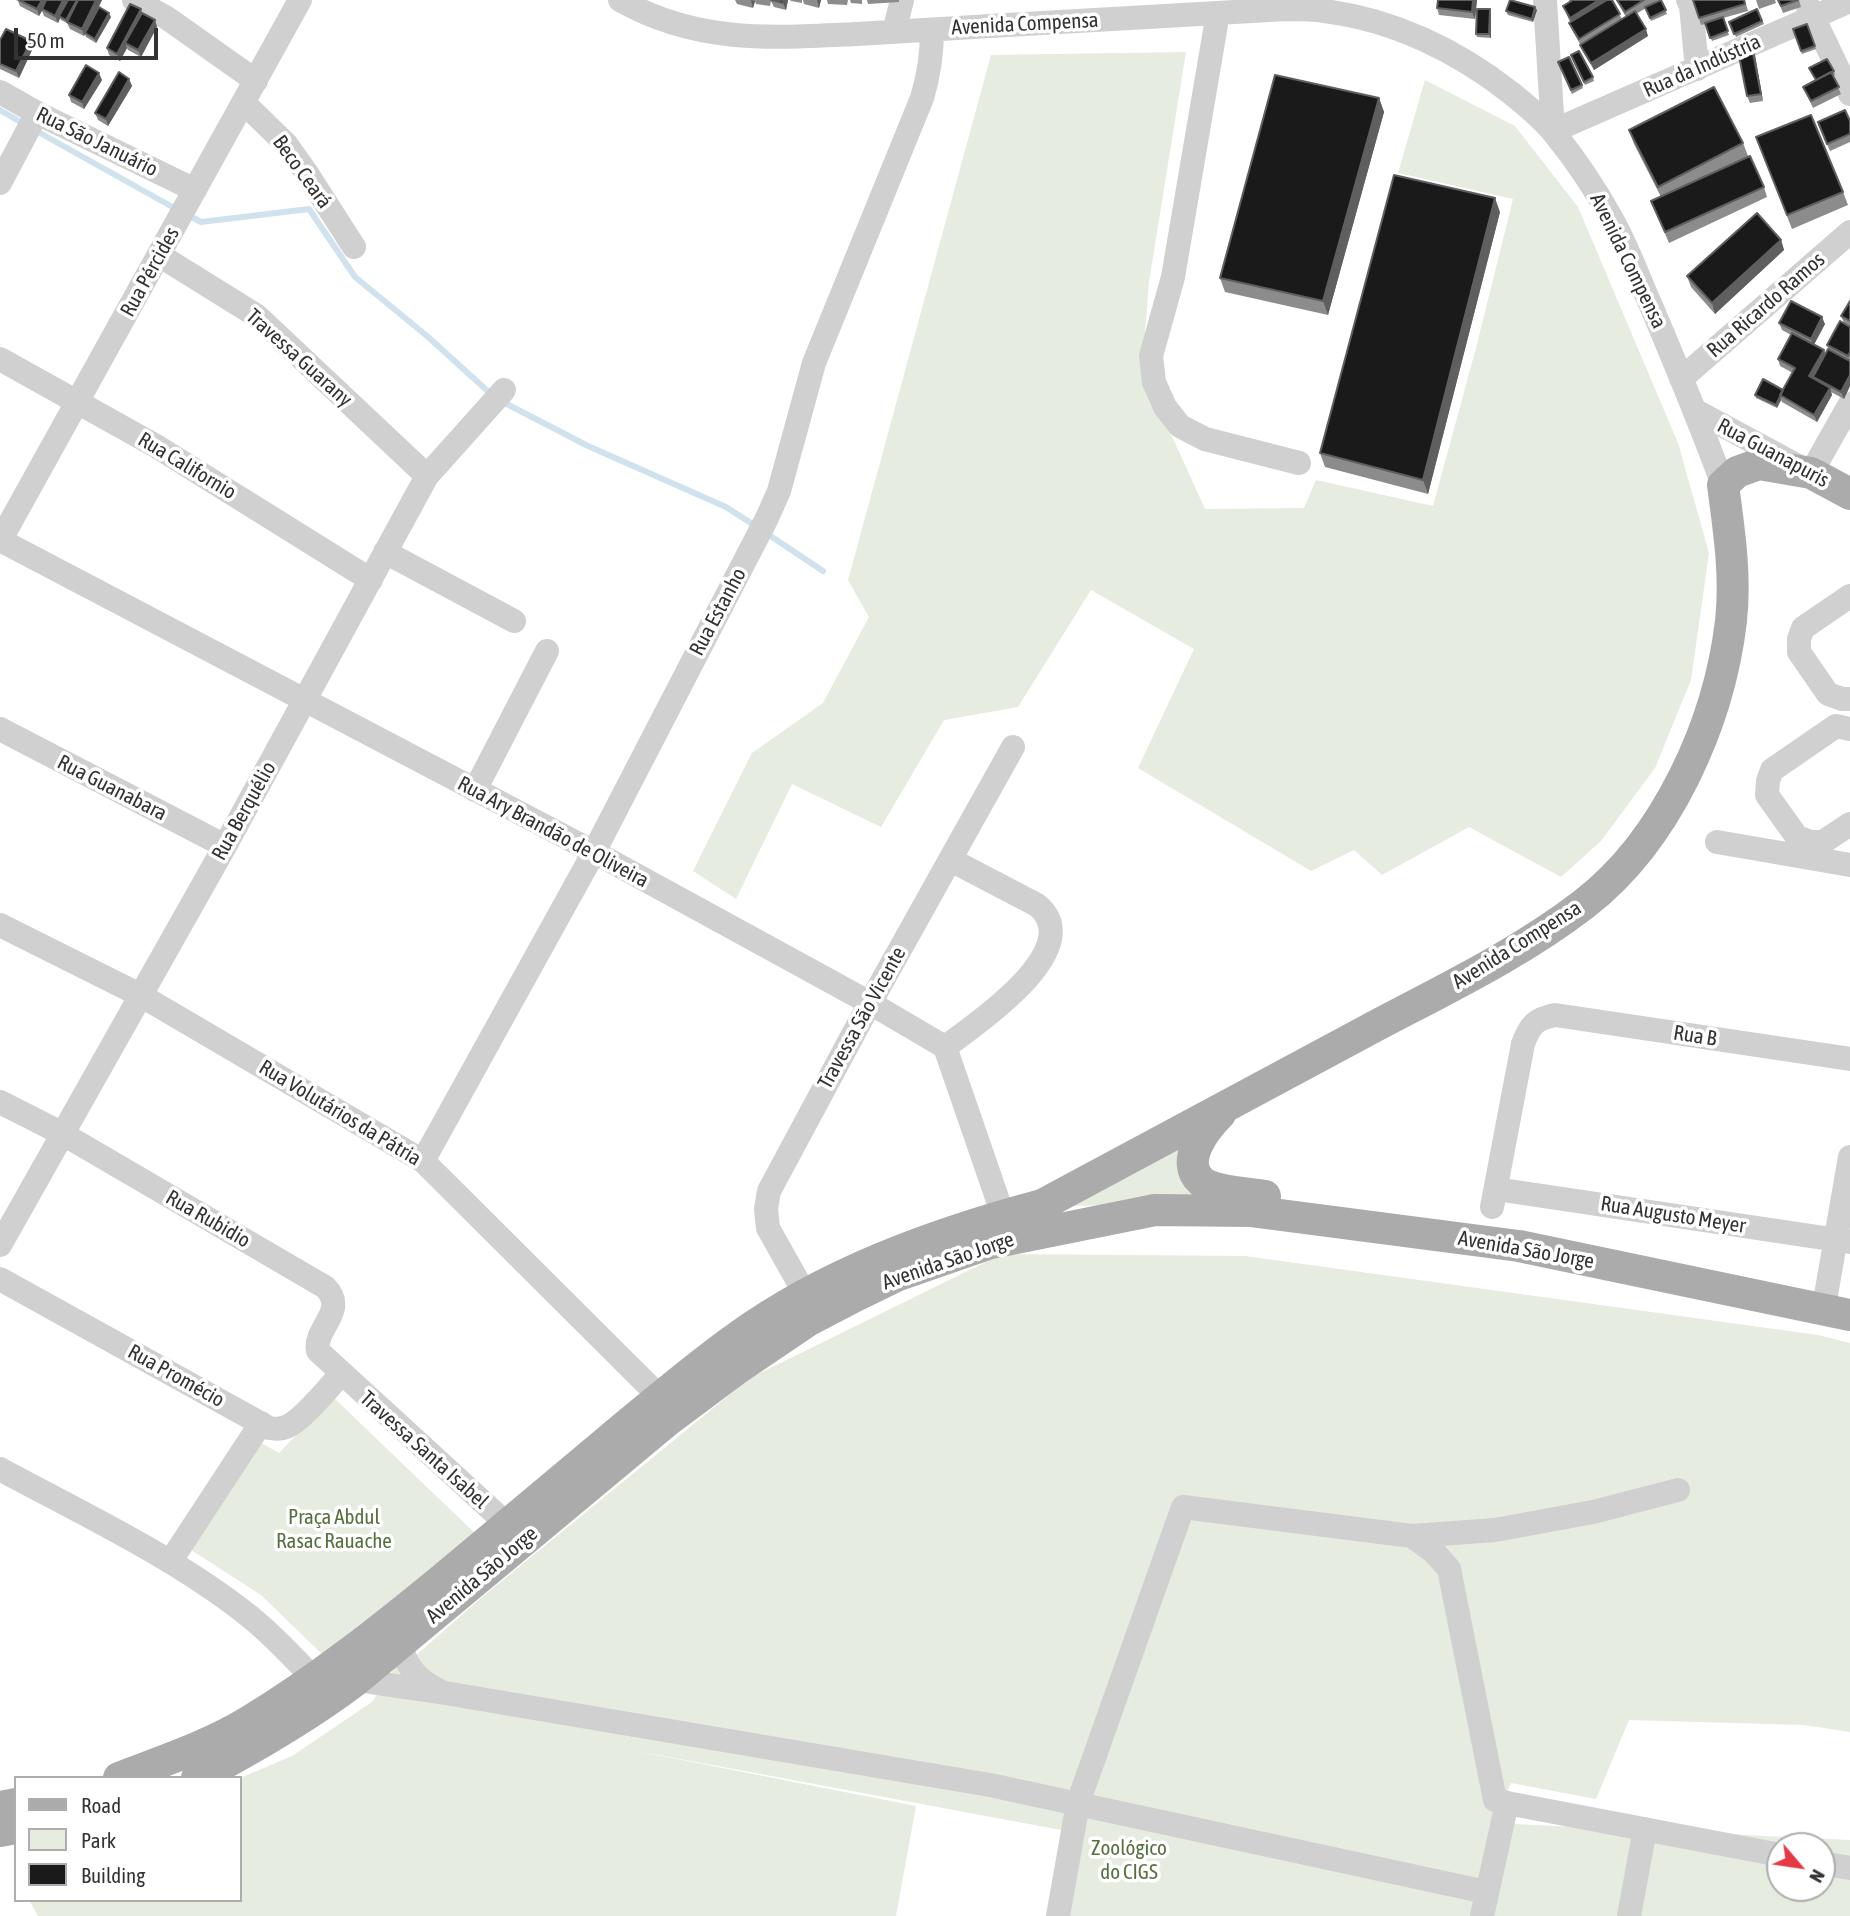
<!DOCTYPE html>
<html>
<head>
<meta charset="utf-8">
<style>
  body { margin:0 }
  #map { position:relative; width:1850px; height:1916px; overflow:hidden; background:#fff; font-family:"Asap Condensed",sans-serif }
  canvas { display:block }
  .legend { position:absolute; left:14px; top:1776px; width:228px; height:126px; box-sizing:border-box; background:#fff; border:2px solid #adadad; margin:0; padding:9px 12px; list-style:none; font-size:21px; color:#333 }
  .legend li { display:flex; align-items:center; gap:14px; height:35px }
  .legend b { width:35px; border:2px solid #adadad }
  .north { position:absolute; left:1766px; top:1832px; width:70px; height:70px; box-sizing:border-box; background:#fff; border:2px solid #adadad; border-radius:50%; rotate:119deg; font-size:19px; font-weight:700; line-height:28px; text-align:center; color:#333 }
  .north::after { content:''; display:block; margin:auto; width:24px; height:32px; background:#e63946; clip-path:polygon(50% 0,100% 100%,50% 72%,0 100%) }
  .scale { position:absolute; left:14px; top:28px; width:144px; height:32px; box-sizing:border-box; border:4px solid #333; border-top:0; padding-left:9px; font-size:21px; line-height:24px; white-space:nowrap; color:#333; -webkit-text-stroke:5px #fff; paint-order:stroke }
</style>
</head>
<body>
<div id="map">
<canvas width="1850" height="1916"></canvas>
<ul class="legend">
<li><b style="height:9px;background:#ababab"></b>Road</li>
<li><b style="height:19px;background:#e6ecdf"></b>Park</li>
<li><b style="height:19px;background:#1a1a1a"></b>Building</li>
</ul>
<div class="north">N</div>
<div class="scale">50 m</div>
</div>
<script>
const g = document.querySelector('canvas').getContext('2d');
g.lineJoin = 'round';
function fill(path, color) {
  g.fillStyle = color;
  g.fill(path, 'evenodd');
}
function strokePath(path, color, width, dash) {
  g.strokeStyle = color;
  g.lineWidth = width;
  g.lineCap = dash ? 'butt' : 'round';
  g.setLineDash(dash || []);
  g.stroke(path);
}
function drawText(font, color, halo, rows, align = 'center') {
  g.font = font + ' "Asap Condensed",sans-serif';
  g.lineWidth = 7;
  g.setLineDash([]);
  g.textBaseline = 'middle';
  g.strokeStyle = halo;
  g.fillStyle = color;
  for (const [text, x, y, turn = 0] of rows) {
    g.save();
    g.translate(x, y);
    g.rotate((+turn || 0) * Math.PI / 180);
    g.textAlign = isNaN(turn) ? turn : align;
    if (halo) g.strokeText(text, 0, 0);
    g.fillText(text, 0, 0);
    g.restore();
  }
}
fill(new Path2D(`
  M1186,52L1149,282L1142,370L1205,509L1304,508L1316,480L1433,506L1476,348L1513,199L1398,173L1425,80L1515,126L1578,207L1678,443L1709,553L1691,680L1655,768L1601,841L1561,877L1469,827L1382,875L1354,850L1311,871L1138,768L1194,649L1091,590L1018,707L944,720L881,827L792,784L736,899L693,871L752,753L823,703L869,617L848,580L991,55Z
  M1194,1135L1185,1161L1266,1203L1059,1206Z
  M1002,1254L1245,1256L1818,1335L1850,1343V1732L1804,1725L1629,1720L1596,1799L1511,1783L1493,1823L1850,1840V1916H1056L1072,1832L626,1749L916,1806L896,1916H38L29,1900H240V1778L292,1756L372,1702L403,1655L414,1657L481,1598L750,1378ZM1780,1846H1822V1888H1780Z
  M333,1397L479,1537L323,1655L261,1595L185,1546L249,1436L279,1453Z`), '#e6ecdf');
strokePath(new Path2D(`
  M0,110L24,124
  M33,129L176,209
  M186,214L201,222L309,209L355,277L427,336L492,395
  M501,401L588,446L726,507L757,527
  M766,533L823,571`), '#cfe2ee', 6);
strokePath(new Path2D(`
  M134,0L167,18L256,81
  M620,0C698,44 772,38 857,34C902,31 946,29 990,26C1089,21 1188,15 1287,9C1299,9 1312,9 1324,11C1392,19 1458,51 1511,93C1526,105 1542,118 1554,133C1576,160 1596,190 1613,221C1628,248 1639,279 1652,308C1677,367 1701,425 1723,485
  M1545,0L1553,131L1850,1
  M1688,0L1691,6L1697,69
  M1805,0L1850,94
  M1218,13L1173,277L1151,356L1154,382L1165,407L1180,426L1205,439L1299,463
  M894,32L902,0
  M0,92L37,113L195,190
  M244,103L286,144L306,172L354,247
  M0,183L37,113
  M159,255L257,316L427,476
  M0,359L156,446L371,580
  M1681,379L1850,232
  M1696,411L1811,473L1850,404
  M0,540L594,852L870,1003L945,1047L1003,1215
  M0,541L300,0
  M385,552L514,621
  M1850,596L1803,628L1799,639V652L1828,694L1842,699H1850
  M0,729L225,846
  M1850,729L1836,726L1772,770L1768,781L1767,795L1797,837L1810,842H1823L1850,824
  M475,790L547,651
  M1717,842L1850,865
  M0,925L140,995L423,1161L660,1397
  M945,1047C975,1025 1090,948 1037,905L951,860
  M0,1102L63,1134L325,1287C349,1311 313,1328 318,1351L508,1525
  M423,1161L594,852L767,518L779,491L814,363L922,98C929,75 932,54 932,30
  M1496,1189L1850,1242
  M1492,1207L1523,1044C1530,1025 1535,1019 1555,1015L1850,1059
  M0,1245L225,846L427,476L504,390
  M0,1279L269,1428C275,1429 281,1429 286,1427C302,1421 329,1387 341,1374
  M805,1294L768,1228L766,1209L769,1191L870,1003L1013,747
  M1826,1295L1850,1157
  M0,1469C83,1514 175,1557 249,1616C273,1635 293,1657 314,1679
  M1412,1536L1495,1530L1593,1512L1678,1490
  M170,1562L261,1423
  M401,1643C405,1666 417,1680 438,1690
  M356,1680L445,1693L990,1785L1486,1892
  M1507,1803L1780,1855
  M1822,1863L1850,1868
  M1058,1916L1078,1803L1183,1507L1412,1536L1434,1552L1449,1569L1495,1800L1507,1803L1482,1916
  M1629,1916L1645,1829`), '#d0d0d0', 24);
strokePath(new Path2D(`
  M1220,1114C1206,1128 1179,1161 1201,1181C1213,1192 1249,1193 1265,1196
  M119,1778C163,1761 209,1746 250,1721C319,1679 383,1628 445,1577C500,1531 555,1485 610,1439C651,1405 692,1370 735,1339C826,1273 934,1234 1042,1205C1151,1147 1260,1089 1368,1030C1441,991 1518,955 1584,904C1667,840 1719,723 1731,621C1736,576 1729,530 1723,485L1737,472L1759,464L1811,473L1850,494
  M197,1778C252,1749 306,1718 356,1680L667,1421L738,1368L809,1320L857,1295L896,1276L991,1243L1155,1210L1250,1211L1519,1246L1850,1315
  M0,1807L16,1804
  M0,1831L16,1828`), '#ababab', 32);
fill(new Path2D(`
  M16,0H102L95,15L111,17L96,43L86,37L85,34L84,36L70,29L67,23L61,20L60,18L58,23L44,16L42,11L39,16L20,6L18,1Z
  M735,0H788L786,10L774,7L771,1L770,6L756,4L755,1L753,8L737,4Z
  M790,0H802V3L791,1Z
  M803,0H821L819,8L804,4Z
  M827,0H848L847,5L828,4Z
  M850,0H862V4L851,3Z
  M867,0H899V2L868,4Z
  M1477,0L1475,19L1439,15L1437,8Z
  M1569,0H1613L1612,1L1622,19L1626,17L1616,0H1658L1652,4L1661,0L1667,14L1651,21L1646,8L1636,14L1648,36L1594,70L1583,52L1580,44L1572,30L1569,23L1570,22L1563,6L1570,2Z
  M1693,0H1745L1748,11L1723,18L1729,35L1712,41L1705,24L1701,25Z
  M1756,0H1775L1776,3L1759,9Z
  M1778,0H1799L1801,7L1783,13Z
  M1490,9L1491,13V38L1477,37L1476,34Z
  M1757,9L1764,24L1736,37L1729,22Z
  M1537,10L1533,22L1508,15L1506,11Z
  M142,13L155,20L157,27L141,57L128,50L127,48L120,61L109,55L107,48Z
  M1807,24L1816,49L1802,54L1793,29Z
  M0,40L33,48L19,78L0,69Z
  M1752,48L1755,55L1763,101L1750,103L1747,96Z
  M1569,57L1583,88L1572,94L1558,62Z
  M1572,59L1593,77L1594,81L1585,85Z
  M1809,68L1834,71L1835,75L1833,76L1841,94L1813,108L1803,87L1816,81Z
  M129,79L132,86L108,126L98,120L95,113Z
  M102,80L84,109L71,102L69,95Z
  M1379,98L1384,112L1328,315L1225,292L1220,278Z
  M1850,121V142L1830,151L1818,122Z
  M1629,130L1743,143L1748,156L1764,187L1767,197L1669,243L1651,201L1661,197L1634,144Z
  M1756,137L1843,192L1848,205L1792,229Z
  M1500,212L1428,494L1325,467L1320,453Z
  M1781,240L1784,250L1715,314L1691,287L1687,276Z
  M1850,301V326L1844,323L1841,316Z
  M1779,323L1825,324L1814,345L1824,350L1825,354L1829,350L1827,345L1850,327V386L1844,399L1831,392L1832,395L1817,422L1782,402L1781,400L1777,408L1756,398L1755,395L1783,390L1793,373L1780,366L1778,359L1791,335L1782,330Z`), '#8c8c8c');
fill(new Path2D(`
  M42,0H48L39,16L37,9Z
  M63,0H69L58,23L55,16Z
  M96,0H102L84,36L82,29Z
  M751,0L755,1L753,8L751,1Z
  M784,0H788L786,10L783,3Z
  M817,0H821L819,8Z
  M1473,0H1477L1475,19L1472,12Z
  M1599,0H1613L1572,25L1570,18Z
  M1535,7L1537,10L1533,22L1532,19Z
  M141,9L143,16L125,43L127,48L120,61L117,54Z
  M1490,9L1491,13V38L1489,34Z
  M109,13L111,17L96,43L95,39Z
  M155,20L157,27L141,57L138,50Z
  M1646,29L1648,36L1594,70L1591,63Z
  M31,41L33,48L19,78L16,71Z
  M1752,48L1755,55L1763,101L1761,94Z
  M99,73L102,80L84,109L82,102Z
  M129,79L132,86L108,126L106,119Z
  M1379,98L1384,112L1328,315L1323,301Z
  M1495,198L1500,212L1428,494L1423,480Z
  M1781,240L1784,250L1715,314L1712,303Z
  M1822,317L1825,324L1813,346L1811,339Z
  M1824,350L1826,357L1813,377L1814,380L1809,376Z
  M1850,375V386L1844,399L1841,392Z
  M1830,388L1832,395L1817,422L1814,415Z
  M1780,396L1781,400L1777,408L1776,405Z`), '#5f5f5f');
const building = new Path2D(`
  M19,0H42L37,9Z
  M46,0H63L55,16L42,9Z
  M68,0H77L66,20L59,16Z
  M78,0H96L82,29L67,22Z
  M771,0H784L783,3Z
  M1438,0H1473L1472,12L1437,8Z
  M1510,0L1535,7L1532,19L1506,11Z
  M1573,0H1599L1570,18L1563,6Z
  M1607,0H1612L1620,14L1579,39L1569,23Z
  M1617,0H1644L1625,12Z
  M1661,0L1666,10L1650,18L1645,7Z
  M1693,0H1744L1745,4L1699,18Z
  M1778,0H1798L1781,6Z
  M130,4L141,9L117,54L107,48Z
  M99,7L109,13L95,39L85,33Z
  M1477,9H1490L1489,34H1476Z
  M1757,9L1762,21L1734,34L1729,22Z
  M1635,11L1646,29L1591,63L1580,45Z
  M142,13L155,20L138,50L125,43Z
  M1723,17L1728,31L1710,38L1705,23Z
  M1807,24L1815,46L1801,51L1793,29Z
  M6,29L31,41L16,71L0,64V40Z
  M1752,48L1761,94L1747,96L1738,51Z
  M1579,51L1593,77L1584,82L1571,55Z
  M1569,57L1582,85L1571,90L1558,62Z
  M1827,59L1834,71L1816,80L1809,68Z
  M86,65L99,73L82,102L69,95Z
  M119,72L129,79L106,119L95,113Z
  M1831,72L1839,87L1811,101L1803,87Z
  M1275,75L1379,98L1323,301L1220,278Z
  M1714,87L1743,143L1658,187L1629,130Z
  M1845,110L1850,121V134L1827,144L1818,122Z
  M1811,115L1843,192L1787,215L1756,137Z
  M1750,156L1764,187L1665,232L1651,201Z
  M1394,175L1495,198L1423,480L1320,453Z
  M1757,213L1781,240L1712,303L1687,276Z
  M1791,301L1822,317L1811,339L1779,323Z
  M1850,301V321L1841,316Z
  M1840,321L1850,327V352L1848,356L1827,345Z
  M1792,333L1824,350L1809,376L1830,388L1814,415L1780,395L1795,368L1778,359Z
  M1828,349L1850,361V375L1841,392L1813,377Z
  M1763,379L1783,390L1776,405L1755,395Z`);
fill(building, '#1a1a1a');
strokePath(building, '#5f5f5f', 2);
drawText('21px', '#333', '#fff', [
  ["Avenida Compensa",1025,24,-3],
  ["Rua da Indústria",1702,66,-24],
  ["Rua São Januário",97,142,26],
  ["Beco Ceará",302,172,54],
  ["Avenida Compensa",1628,261,64],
  ["Rua Pércides",150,272,-61],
  ["Rua Ricardo Ramos",1766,305,-41],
  ["Travessa Guarany",299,358,42],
  ["Rua Guanapuris",1773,453,28],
  ["Rua Californio",187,466,31],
  ["Rua Estanho",718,612,-62],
  ["Rua Guanabara",112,788,27],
  ["Rua Berquélio",244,811,-61],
  ["Rua Ary Brandão de Oliveira",553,832,28],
  ["Avenida Compensa",1517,945,-32],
  ["Travessa São Vicente",862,1018,-61],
  ["Rua B",1695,1036,9],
  ["Rua Volutários da Pátria",340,1113,31],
  ["Rua Augusto Meyer",1673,1215,9],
  ["Rua Rubidio",208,1219,30],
  ["Avenida São Jorge",1526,1250,10],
  ["Avenida São Jorge",948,1261,-19],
  ["Rua Promécio",176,1376,29],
  ["Travessa Santa Isabel",424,1450,42],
  ["Avenida São Jorge",482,1575,-40]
]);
drawText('21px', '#56703f', '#fff', [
  ["Praça Abdul",334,1517],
  ["Rasac Rauache",334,1541],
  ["Zoológico",1129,1848],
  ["do CIGS",1129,1872]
]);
</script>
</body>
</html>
